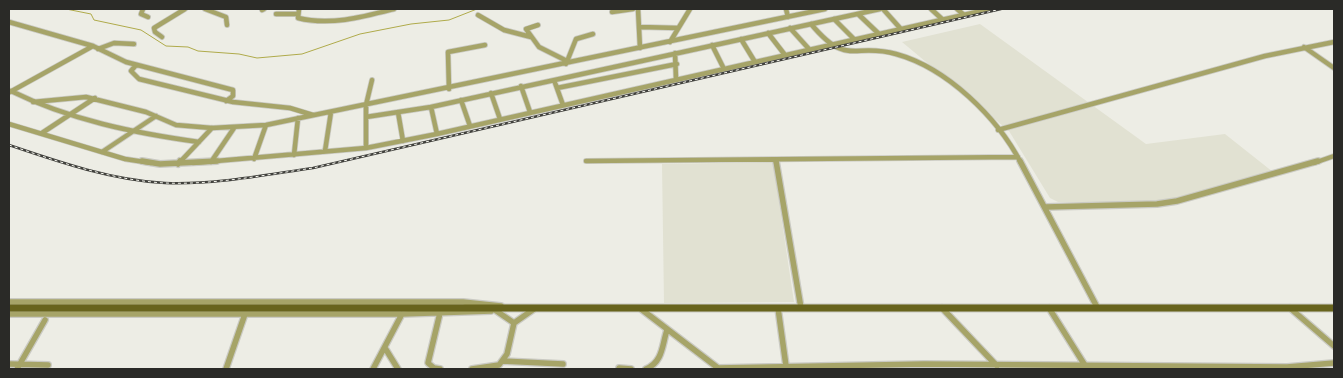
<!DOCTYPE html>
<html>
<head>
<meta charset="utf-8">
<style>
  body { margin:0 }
  #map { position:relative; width:1343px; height:378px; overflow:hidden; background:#edede5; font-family:"PT Sans",sans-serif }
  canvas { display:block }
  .frame { position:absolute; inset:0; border:10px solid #2a2a27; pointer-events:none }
</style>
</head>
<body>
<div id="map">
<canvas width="1343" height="378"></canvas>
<div class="frame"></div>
</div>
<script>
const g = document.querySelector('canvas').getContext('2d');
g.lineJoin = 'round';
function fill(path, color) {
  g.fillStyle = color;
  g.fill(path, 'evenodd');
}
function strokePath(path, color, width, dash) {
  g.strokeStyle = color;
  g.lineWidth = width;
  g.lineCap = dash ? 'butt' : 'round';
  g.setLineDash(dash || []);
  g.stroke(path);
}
fill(new Path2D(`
  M980,24L1146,144L1225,134L1273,172L1190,195L1148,202H1058L1050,198L1009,131L902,42Z
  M773,162L794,302L664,303L662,164Z`), '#e1e1d2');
strokePath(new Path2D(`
  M66,9L91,14L94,20L141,30L166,46L188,47L198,51L239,54L257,58L302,54L360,34L411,24L449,20L477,9`), '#afaa4a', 1);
const minorFar1 = new Path2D(`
  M143,9L141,14L148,17
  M205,9L226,17L227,25
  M299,9L298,18C330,26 363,17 394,9
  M638,9L640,48
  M786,9L788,17
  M883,9L900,28
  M931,9L942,19
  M957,9L963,14
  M262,10L264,9
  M612,12L633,9
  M276,14H298
  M858,14L878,33
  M478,15L504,30L531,37
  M834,19L854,39
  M9,22L93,46L126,62L233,90V96L226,101
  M811,24C848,68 853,42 896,54C947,68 997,117 1021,163
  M538,25L526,29L539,47L567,61
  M640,27L678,28
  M790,28L809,49
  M768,33L785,55
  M162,37L155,32L154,28L185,9
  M741,39L755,62
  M670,42L690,9
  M712,45L724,69
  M1304,47L1334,68
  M98,49L114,43L134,44
  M675,53L676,79
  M566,64L576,39L593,34
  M136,65L131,71L139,79L233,102L290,108L313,115
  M554,80L563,105
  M521,86L530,112
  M557,88L677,64
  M449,89L448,52L485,45
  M11,91C70,120 134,133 199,142
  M10,92L93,46
  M491,93L500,119
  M461,100L470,126
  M33,102L86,97L146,112L176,125L212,128L266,125L825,9
  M431,107L437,134
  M398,112L403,141
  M366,117L431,107L880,9
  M9,124L125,159L151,163
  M998,130L1265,56L1334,42
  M42,133L95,98
  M366,148V105L372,80
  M325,151L331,112
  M102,152L156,116
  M294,155L298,118
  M254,159L266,125
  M776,160V163
  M586,161L1018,157
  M211,162L234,128
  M179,163L212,128
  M193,163L366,148L437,134L990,9
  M1314,163L1334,156`);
const minor = new Path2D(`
  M142,161L160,164L217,161
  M776,161L801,308
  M1020,161L1097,307
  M178,164L180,161
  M1046,207L1157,204L1177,201L1318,161
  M9,302H463L501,306
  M778,308L786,366
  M942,308L997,366
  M1049,308L1086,367
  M1290,308L1334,346
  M641,309L718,368L924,364L1287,367L1334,363
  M495,310L514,323
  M440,313L428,363L434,368L440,369
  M9,314H402L491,311
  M385,348L398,369
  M502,361L563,364
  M9,364L48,365
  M619,368L631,369
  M17,369L45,320
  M226,369L245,314
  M373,369L402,314
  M472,369L499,365L507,354L514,323L534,309
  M646,369C663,362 662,345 667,330`);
const major = new Path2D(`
  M9,308H1334`);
strokePath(minorFar1, '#cacac3', 6);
strokePath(minor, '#cacac3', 8);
strokePath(major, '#cacac3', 9);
strokePath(minorFar1, '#a6a468', 4.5);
strokePath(minor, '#a6a468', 5.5);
strokePath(major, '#68641d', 7);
const rail = new Path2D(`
  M9,145C59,162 111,180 165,183C214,185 264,175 313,168L1001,9`);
strokePath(rail, '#40403c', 2.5);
strokePath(rail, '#fbfbf3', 1, [3]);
</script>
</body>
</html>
